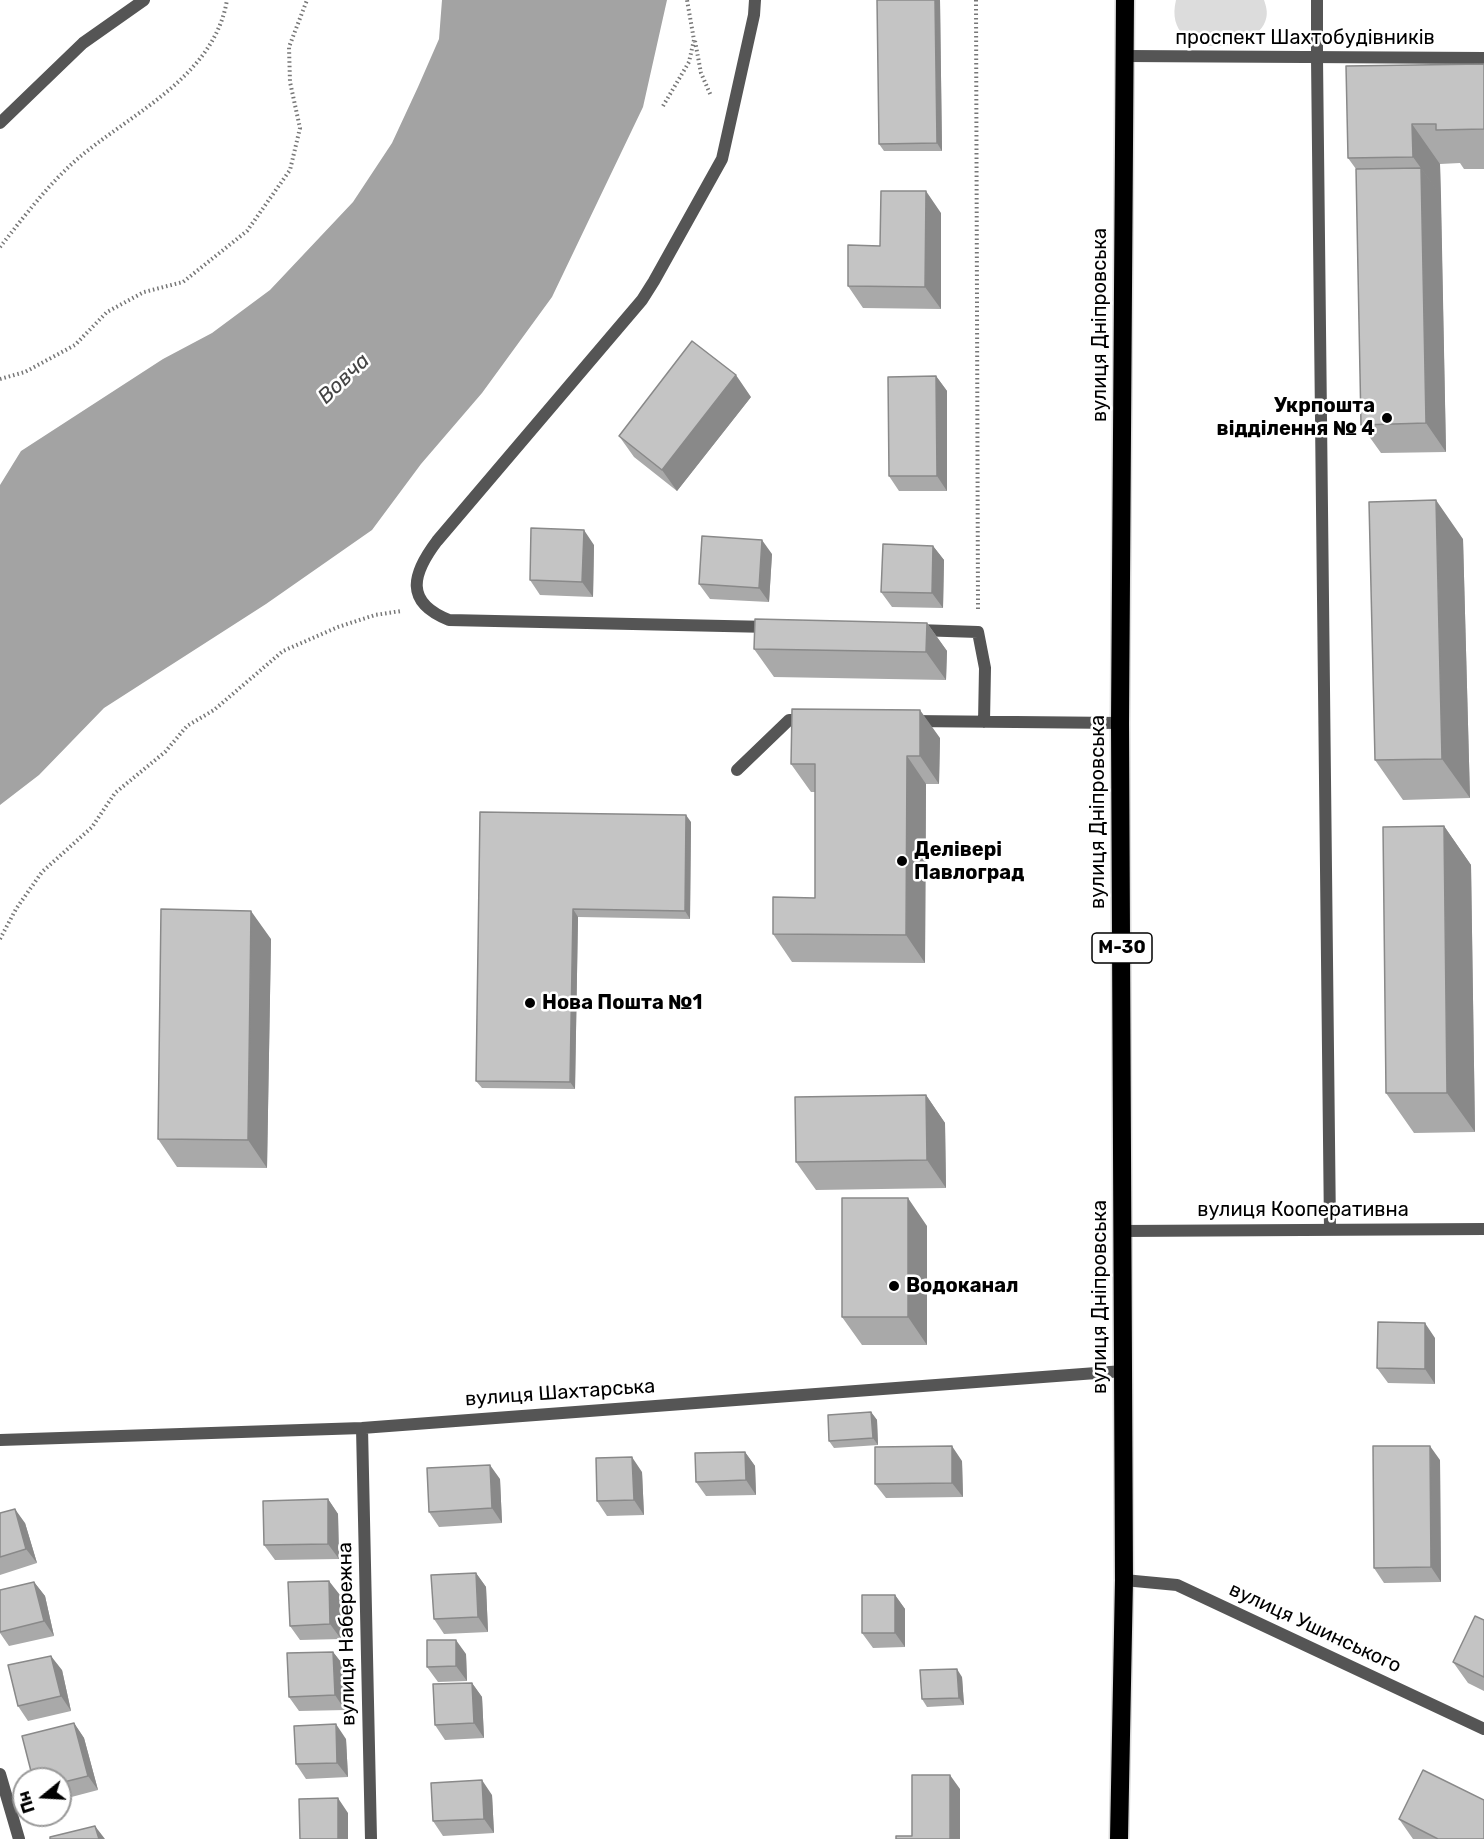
<!DOCTYPE html>
<html>
<head>
<meta charset="utf-8">
<style>
  body { margin:0 }
  #map { position:relative; width:1484px; height:1839px; overflow:hidden; background:#fff; font-family:Rubik,sans-serif }
  canvas { display:block }
  .north { position:absolute; left:12px; top:1767px; width:60px; height:60px; box-sizing:border-box; background:#fff; border:2px solid #999; border-radius:50%; rotate:252deg; font-size:16px; font-weight:700; line-height:24px; text-align:center; color:#000 }
  .north::after { content:''; display:block; margin:auto; width:21px; height:27px; background:#000; clip-path:polygon(50% 0,100% 100%,50% 72%,0 100%) }
</style>
</head>
<body>
<div id="map">
<canvas width="1484" height="1839"></canvas>
<div class="north">Пн</div>
</div>
<script>
const g = document.querySelector('canvas').getContext('2d');
g.lineJoin = 'round';
function fill(path, color) {
  g.fillStyle = color;
  g.fill(path, 'evenodd');
}
function strokePath(path, color, width, dash) {
  g.strokeStyle = color;
  g.lineWidth = width;
  g.lineCap = dash ? 'butt' : 'round';
  g.setLineDash(dash || []);
  g.stroke(path);
}
function drawText(font, color, halo, rows, align = 'center') {
  g.font = font + ' Rubik,sans-serif';
  g.lineWidth = 5;
  g.setLineDash([]);
  g.textBaseline = 'middle';
  g.strokeStyle = halo;
  g.fillStyle = color;
  for (const [text, x, y, turn = 0] of rows) {
    g.save();
    g.translate(x, y);
    g.rotate((+turn || 0) * Math.PI / 180);
    g.textAlign = isNaN(turn) ? turn : align;
    if (halo) g.strokeText(text, 0, 0);
    g.fillText(text, 0, 0);
    g.restore();
  }
}
fill(new Path2D(`
  M1176,0H1264C1266,6 1268,12 1266,19C1257,55 1161,61 1176,0Z`), '#dcdcdc');
fill(new Path2D(`
  M442,0H667L643,107L552,297L482,393L421,464L372,530L266,604L104,708L39,775L0,805V485L21,451L163,359L212,333L270,290L353,202L392,143L418,87L439,39Z`), '#a3a3a3');
const highway = new Path2D(`
  M1119,1839L1124,1580L1120,723L1125,0`);
strokePath(highway, '#dbdbdb', 21);
strokePath(new Path2D(`
  M976,0L978,610
  M695,41L701,73L711,96
  M663,106L689,62L694,40L687,0
  M0,247C23,218 47,186 75,161C129,114 214,78 227,0
  M0,379L25,372L75,345L107,312L144,292L183,282L247,231L290,170L300,128L290,82L289,47L307,0
  M0,939L16,909L42,872L92,827L115,793L165,752L187,726L214,710L283,651L338,627L375,615L401,611`), '#777', 4, [1.5, 3]);
strokePath(new Path2D(`
  M755,0L754,15L722,159L654,281L642,300L437,541C412,574 404,602 449,620L770,627
  M1317,58L1330,1229
  M917,630L978,632L985,668L984,722
  M911,721L1120,723
  M737,770L789,720H807`), '#555', 12);
strokePath(new Path2D(`
  M1317,0V58
  M1126,56L1484,58
  M0,123L83,43L144,0
  M1122,1231L1484,1229
  M362,1428L371,1839
  M0,1440L362,1428L1123,1371
  M1124,1580L1177,1585L1484,1729
  M0,1774L19,1839`), '#555', 12);
strokePath(highway, '#000', 18);
fill(new Path2D(`
  M877,0H940L942,151H884L879,144Z
  M1484,64V169H1464L1460,163L1440,164L1446,452L1381,453L1361,425L1356,169L1348,158Z
  M941,213V309L863,308L848,286L880,246Z
  M936,376L947,391V491H899L889,476Z
  M751,397L677,491L634,457L619,436Z
  M1463,539L1470,798L1403,800L1375,760Z
  M594,545L593,597L540,595L530,580Z
  M933,546L944,560L943,608L892,607L881,592Z
  M772,554L769,602L710,599L699,584Z
  M927,623L947,651L946,680L774,677L754,649Z
  M940,738L939,784H926L925,963L792,962L773,934L815,898V792H811L791,764Z
  M480,812L691,822L690,919L578,917L575,1089L482,1088L476,1081Z
  M1444,826L1471,865L1475,1132L1414,1133L1386,1093Z
  M271,939L267,1168L177,1167L158,1139Z
  M926,1095L945,1123L946,1188L816,1190L796,1162Z
  M927,1226V1345H862L842,1317Z
  M1435,1338V1384L1388,1383L1377,1368Z
  M871,1412L877,1420L878,1445L834,1448L829,1441Z
  M745,1452L755,1466L756,1495L706,1496L696,1482Z
  M1440,1460L1441,1582L1384,1583L1374,1568Z
  M962,1461L963,1497L886,1498L875,1484Z
  M642,1472L644,1515L607,1516L597,1501Z
  M500,1479L502,1523L439,1527L429,1512Z
  M328,1499L338,1514L339,1559L275,1560L264,1545Z
  M0,1513L25,1523L37,1563L0,1575Z
  M476,1573L486,1587L488,1632L444,1634L434,1619Z
  M34,1582L45,1596L54,1636L9,1646L0,1633V1590Z
  M340,1595L341,1639L300,1640L290,1626Z
  M895,1595L905,1609V1647L873,1648L862,1633Z
  M1484,1620V1691L1468,1683L1453,1662Z
  M333,1652L344,1666L345,1710L299,1711L289,1697Z
  M466,1654L467,1681L438,1682L427,1667Z
  M62,1670L71,1711L28,1721L18,1706Z
  M962,1677L964,1705L927,1707L922,1699Z
  M472,1683L482,1697L484,1738L445,1740L435,1725Z
  M74,1723L84,1738L98,1790L60,1800V1779Z
  M346,1739L348,1777L306,1779L296,1764Z
  M492,1795L494,1833L443,1836L433,1821Z
  M1399,1819L1484,1839H1413Z`), '#a9a9a9');
fill(new Path2D(`
  M935,0H940L942,151L937,143Z
  M1412,124L1440,164L1441,196L1413,157Z
  M1421,168L1441,196L1446,452L1426,423Z
  M926,191L941,213V309L925,287Z
  M736,375L751,397L677,491L662,470Z
  M936,376L947,391V491L937,476Z
  M1436,500L1463,539L1470,798L1442,759Z
  M584,530L594,545L593,597L582,582Z
  M762,540L772,554L769,602L759,588Z
  M933,546L944,560L943,608L932,593Z
  M927,623L947,651L946,680L926,652Z
  M920,710L940,738L939,784L920,756Z
  M907,756L926,784L925,963L906,935Z
  M686,815L691,822L690,919L685,911Z
  M1444,826L1471,865L1475,1132L1447,1093Z
  M573,909L578,917L575,1089L570,1082Z
  M251,911L271,939L267,1168L248,1140Z
  M926,1095L945,1123L946,1188L927,1160Z
  M908,1198L927,1226V1345L908,1317Z
  M1425,1323L1435,1338V1384L1425,1369Z
  M871,1412L877,1420L878,1445L873,1438Z
  M952,1446L962,1461L963,1497L952,1483Z
  M1430,1446L1440,1460L1441,1582L1431,1567Z
  M745,1452L755,1466L756,1495L746,1480Z
  M632,1457L642,1472L644,1515L634,1500Z
  M490,1465L500,1479L502,1523L492,1508Z
  M328,1499L338,1514L339,1559L328,1544Z
  M15,1509L25,1523L37,1563L26,1549Z
  M476,1573L486,1587L488,1632L478,1617Z
  M329,1581L340,1595L341,1639L330,1624Z
  M34,1582L45,1596L54,1636L44,1621Z
  M895,1595L905,1609V1647L895,1633Z
  M456,1640L466,1654L467,1681L456,1666Z
  M333,1652L344,1666L345,1710L335,1695Z
  M51,1656L62,1670L71,1711L61,1696Z
  M957,1669L962,1677L964,1705L959,1698Z
  M472,1683L482,1697L484,1738L474,1723Z
  M74,1723L84,1738L98,1790L88,1776Z
  M336,1724L346,1739L348,1777L337,1763Z
  M950,1775L960,1789V1839H950Z
  M482,1780L492,1795L494,1833L484,1819Z
  M338,1798L348,1813V1839H338Z
  M95,1826L105,1839H99Z`), '#898989');
const building = new Path2D(`
  M877,0H935L937,143L879,144Z
  M1484,64V129L1436,130V124H1412L1413,157L1348,158L1346,66Z
  M1421,168L1426,423L1361,425L1356,169Z
  M881,191H926L925,287L848,286V245L880,246Z
  M692,341L736,375L662,470L619,436Z
  M936,376L937,476H889L888,377Z
  M1436,500L1442,759L1375,760L1369,502Z
  M531,528L584,530L582,582L530,580Z
  M702,536L762,540L759,588L699,584Z
  M883,544L933,546L932,593L881,592Z
  M755,619L927,623L926,652L754,649Z
  M792,709L920,710V756H907L906,935L773,934V897L815,898V764H791Z
  M480,812L686,815L685,911L573,909L570,1082L476,1081Z
  M1444,826L1447,1093H1386L1383,827Z
  M161,909L251,911L248,1140L158,1139Z
  M926,1095L927,1160L796,1162L795,1097Z
  M842,1198H908V1317H842Z
  M1378,1322L1425,1323V1369L1377,1368Z
  M871,1412L873,1438L829,1441L828,1415Z
  M952,1446V1483L875,1484V1447Z
  M1373,1446H1430L1431,1567L1374,1568Z
  M745,1452L746,1480L696,1482L695,1453Z
  M632,1457L634,1500L597,1501L596,1458Z
  M490,1465L492,1508L429,1512L427,1468Z
  M328,1499V1544L264,1545L263,1501Z
  M15,1509L26,1549L0,1557V1513Z
  M476,1573L478,1617L434,1619L431,1575Z
  M329,1581L330,1624L290,1626L288,1582Z
  M34,1582L44,1621L0,1632V1590Z
  M862,1595H895V1633H862Z
  M1475,1616L1484,1620V1677L1453,1662Z
  M427,1640H456V1666L427,1667Z
  M333,1652L335,1695L289,1697L287,1653Z
  M51,1656L61,1696L18,1706L8,1665Z
  M957,1669L959,1698L922,1699L920,1670Z
  M472,1683L474,1723L435,1725L433,1684Z
  M74,1723L88,1776L60,1783V1779H33L22,1736Z
  M336,1724L337,1763L296,1764L294,1726Z
  M1423,1770L1484,1800V1839H1438L1399,1819Z
  M912,1775H950V1839H896V1836H912Z
  M482,1780L484,1819L433,1821L431,1783Z
  M338,1798V1839H300L299,1799Z
  M95,1826L99,1839H50V1837Z`);
fill(building, '#c4c4c4');
strokePath(building, '#898989', 1.5);
for (const [x, y, r, color] of [
  [1387,418,6,"#000"],
  [902,861,6,"#000"],
  [530,1003,6,"#000"],
  [894,1286,6,"#000"]
]) {
  const dot = new Path2D();
  dot.arc(x, y, r, 0, 2 * Math.PI);
  g.fillStyle = color;
  g.fill(dot);
  strokePath(dot, '#fff', 2);
}
for (const [x, y, w] of [
  [1122,948,60]
]) {
  const box = new Path2D();
  box.roundRect(x - w / 2, y - 15, w, 30, 4.5);
  g.fillStyle = '#fff';
  g.fill(box);
  strokePath(box, '#000', 1.5);
}
drawText('bold 18px', '#000', null, [
  ["М-30",1122,948]
]);
drawText('20px', '#000', '#fff', [
  ["проспект Шахтобудівників",1305,38],
  ["вулиця Дніпровська",1100,325,-90],
  ["вулиця Дніпровська",1098,812,-90],
  ["вулиця Кооперативна",1303,1210],
  ["вулиця Дніпровська",1100,1297,-90],
  ["вулиця Шахтарська",560,1393,-4],
  ["вулиця Ушинського",1315,1628,25],
  ["вулиця Набережна",347,1634,-91]
]);
drawText('bold 20px', '#000', '#fff', [
  ["Укрпошта",1375,406,"right"],
  ["відділення № 4",1375,429,"right"],
  ["Делівері",914,850],
  ["Павлоград",914,873],
  ["Нова Пошта №1",542,1003],
  ["Водоканал",906,1286]
], 'left');
drawText('italic 21px', '#444', '#fff', [
  ["Вовча",344,379,-44]
]);
</script>
</body>
</html>
